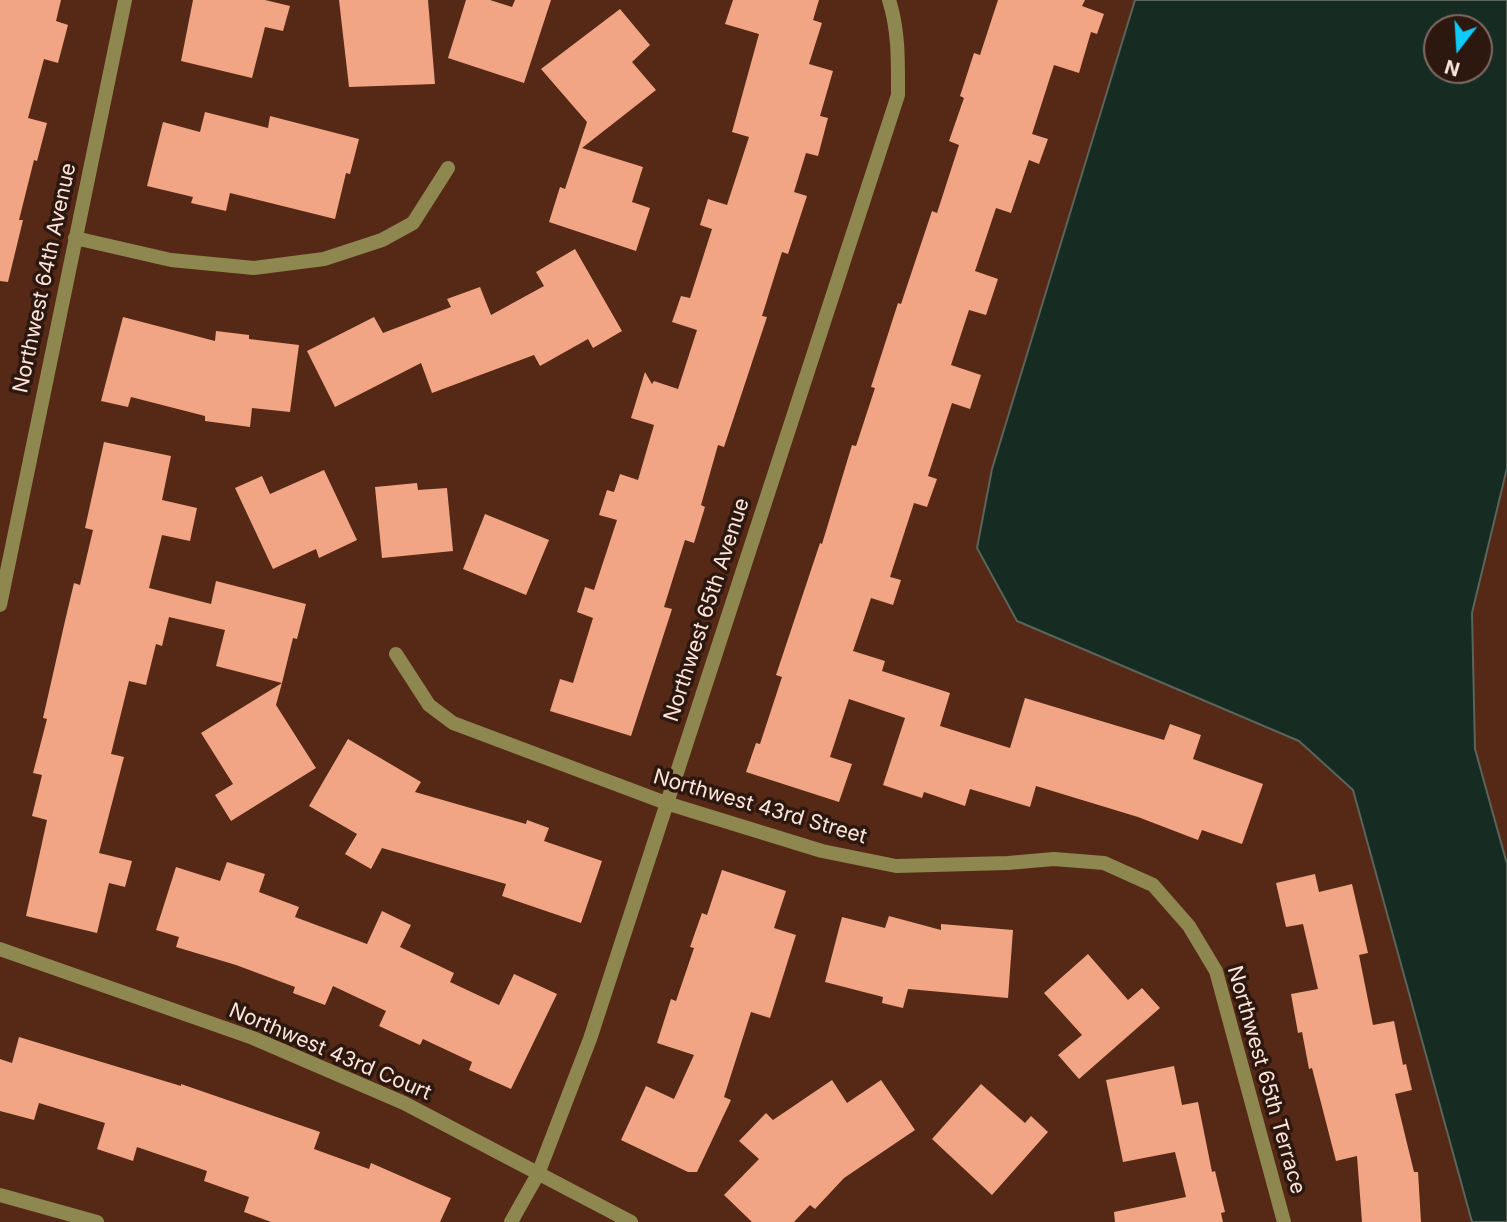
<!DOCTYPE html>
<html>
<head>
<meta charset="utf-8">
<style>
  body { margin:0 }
  #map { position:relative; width:1507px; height:1222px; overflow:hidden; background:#552915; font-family:Inter,sans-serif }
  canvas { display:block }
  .north { position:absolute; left:1423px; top:14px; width:70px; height:70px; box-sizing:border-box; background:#2d1810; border:2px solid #806a62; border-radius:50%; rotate:197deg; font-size:19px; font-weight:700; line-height:28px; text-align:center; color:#fde5dc }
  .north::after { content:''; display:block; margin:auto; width:24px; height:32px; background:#0fcafa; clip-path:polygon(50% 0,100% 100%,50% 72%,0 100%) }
</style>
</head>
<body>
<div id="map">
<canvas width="1507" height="1222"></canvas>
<div class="north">N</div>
</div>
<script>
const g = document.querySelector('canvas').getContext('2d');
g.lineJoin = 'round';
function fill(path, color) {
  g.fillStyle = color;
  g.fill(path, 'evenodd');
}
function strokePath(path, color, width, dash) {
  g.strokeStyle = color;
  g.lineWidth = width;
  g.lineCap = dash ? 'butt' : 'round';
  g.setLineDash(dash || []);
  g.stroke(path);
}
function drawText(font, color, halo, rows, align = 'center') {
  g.font = font + ' Inter,sans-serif';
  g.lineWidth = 7;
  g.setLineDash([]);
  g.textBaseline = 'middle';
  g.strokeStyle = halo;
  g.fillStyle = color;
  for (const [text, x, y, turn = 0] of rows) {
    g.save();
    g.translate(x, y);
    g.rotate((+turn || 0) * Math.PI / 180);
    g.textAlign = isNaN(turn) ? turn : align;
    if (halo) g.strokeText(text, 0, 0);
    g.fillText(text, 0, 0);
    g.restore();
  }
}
const water = new Path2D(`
  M1135,0H1507V468L1472,613L1475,749L1507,864V1222H1472L1353,790L1299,741L1017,621L977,548L992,469ZM1437,28H1479V70H1437Z`);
fill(water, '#162c22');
strokePath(water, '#5b645a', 2);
fill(new Path2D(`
  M0,0H61L56,21L68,25L58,63L44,59L28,118L47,123L37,161L34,160L19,220H23L8,282L0,281Z
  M193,0H265L290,6L283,31L265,27L252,78L181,61Z
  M339,0H428L435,84L349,87Z
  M466,0H490L512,7L515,0H551L524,83L448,58Z
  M733,0H819L813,20L822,23L809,64L833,71L820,116L828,118L818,156L806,153L794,192L807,196L788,254L782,252L762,316L767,317L724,447L718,445L701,505L705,507L694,543L685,540L664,607L672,609L631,736L550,711L560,679L573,683L593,618L577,612L585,587L594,590L617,520L599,515L607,490L614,492L620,474L638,480L654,425L631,418L645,372L652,384L654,381L678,389L697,330L672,322L681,296L690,298L712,229L700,225L708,199L727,205L749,137L732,132L759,34L725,24Z
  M998,0H1085L1082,6L1104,14L1097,34L1091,32L1079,73L1054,65L1032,134L1048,139L1039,164L1029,160L1011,213L996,208L975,271L998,279L986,315L969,310L951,365L981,375L970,409L952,403L928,476L937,479L927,507L914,503L890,577L901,580L893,605L871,598L853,651L885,661L882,671L950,693L940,726L1010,748L1025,698L1164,740L1170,724L1201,735L1193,759L1263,784L1242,844L1202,830L1198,840L1138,817L1036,786L1030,807L970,789L965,806L924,792L922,798L883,785L905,718L849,699L830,757L852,764L839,802L746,772L756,743L760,744L782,677L776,675L820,543L822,544L852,445L856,446L875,388L871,387L898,303L901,304L932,211L937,213L959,145L949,141L964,98L960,96L974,53L980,55Z
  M620,9L650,45L632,62L656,90L582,148L643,167L632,202L650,208L636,251L549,222L560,187L565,189L587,122L541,69Z
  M205,112L268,128L270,116L359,139L350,174L346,173L335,219L230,193L226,211L191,203L193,197L147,186L163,122L200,132Z
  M575,249L622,331L593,348L588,339L540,366L534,355L432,393L421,363L335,407L307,351L374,317L383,333L451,307L447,299L480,287L491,315L544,286L536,272Z
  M123,317L215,341L216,331L249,335V339L299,345L290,412L252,408L250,427L205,421V416L131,397L128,407L101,401Z
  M104,442L171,456L162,500L197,508L190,541L162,535L149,588L211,604L216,581L306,604L297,639L293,638L282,683L216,666L225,630L169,617L162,646L156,644L146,685L129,681L111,754L124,757L99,853L132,861L125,887L109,883L97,933L26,916L47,820L32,816L42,775L33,773L47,719L43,718L65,621L74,583L80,585L93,530L85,528Z
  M324,470L357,540L319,558L316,549L273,569L235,488L262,476L270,494Z
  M417,483L418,490L447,488L453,551L382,558L375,487Z
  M485,514L549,540L526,595L463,569Z
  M282,683L276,705L316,768L231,821L215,795L233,784L201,733Z
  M348,739L421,782L415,792L526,824L527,820L549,828L544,841L602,861L581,923L502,896L506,884L382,848L371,869L345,854L357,834L309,806Z
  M227,862L265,874L259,892L299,907L295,917L367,944L382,911L411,925L400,947L454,973L450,982L499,1005L514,974L557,994L511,1089L469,1070L472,1062L423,1039L420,1045L379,1026L386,1011L333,986L325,1005L293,993L295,987L236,965L176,947L179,937L156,930L176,867L220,881Z
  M722,870L786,891L774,928L796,935L770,1018L751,1012L724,1097L731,1100L697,1172H688L621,1140L646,1086L674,1099L694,1055L657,1043L671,999L676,1001L694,948L690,947L702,913L707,915Z
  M1315,874L1319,892L1352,884L1368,953L1359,955L1373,1025L1394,1021L1403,1065L1406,1064L1412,1090L1395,1094L1414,1172H1418L1421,1222H1362L1357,1156L1336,1161L1312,1068L1309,1069L1302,1032L1298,1033L1291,994L1318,989L1303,924L1286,927L1276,883Z
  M889,916L941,930V924L1013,930L1008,998L908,989L903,1008L882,1003L883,997L825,982L842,917L885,928Z
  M1088,954L1128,1000L1142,988L1160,1008L1079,1079L1058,1055L1082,1035L1044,993Z
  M19,1037L181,1086V1084L320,1132L314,1149L369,1169L371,1163L451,1198L440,1222H271L244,1212L249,1197L204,1181L207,1171L137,1147L133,1161L97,1149L105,1123L39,1103L34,1120L0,1111V1059L12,1063Z
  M1174,1066L1182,1105L1198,1102L1212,1172L1215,1171L1225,1212L1221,1213L1223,1222H1115L1114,1212L1186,1197L1175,1152L1123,1162L1106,1080Z
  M832,1080L847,1103L881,1080L915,1130L844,1178L815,1209L810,1205L794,1222H752L724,1195L759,1159L739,1141L766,1113L773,1120Z
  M981,1084L1025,1123L1031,1116L1048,1132L992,1195L932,1139Z`), '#f2a585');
strokePath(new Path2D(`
  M75,238L171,260L254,268L324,259L382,240L413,223L448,168
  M0,605L125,0
  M396,654L429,705L453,723L666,803L822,851L896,866L1008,863L1054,859L1104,863L1153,885L1189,926L1216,971L1284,1222
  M0,949L253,1038L404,1103L631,1222
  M511,1222L538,1174L590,1039L898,95C898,63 899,31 889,0`), '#8e8850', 14);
strokePath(new Path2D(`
  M0,1195L97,1222`), '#8e8850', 14);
drawText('21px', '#fde5dc', '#2d1810', [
  ["Northwest 64th Avenue",45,278,-78],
  ["Northwest 65th Avenue",707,610,-72],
  ["Northwest 43rd Street",760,807,16],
  ["Northwest 43rd Court",330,1052,23],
  ["Northwest 65th Terrace",1266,1080,74]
]);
</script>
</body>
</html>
